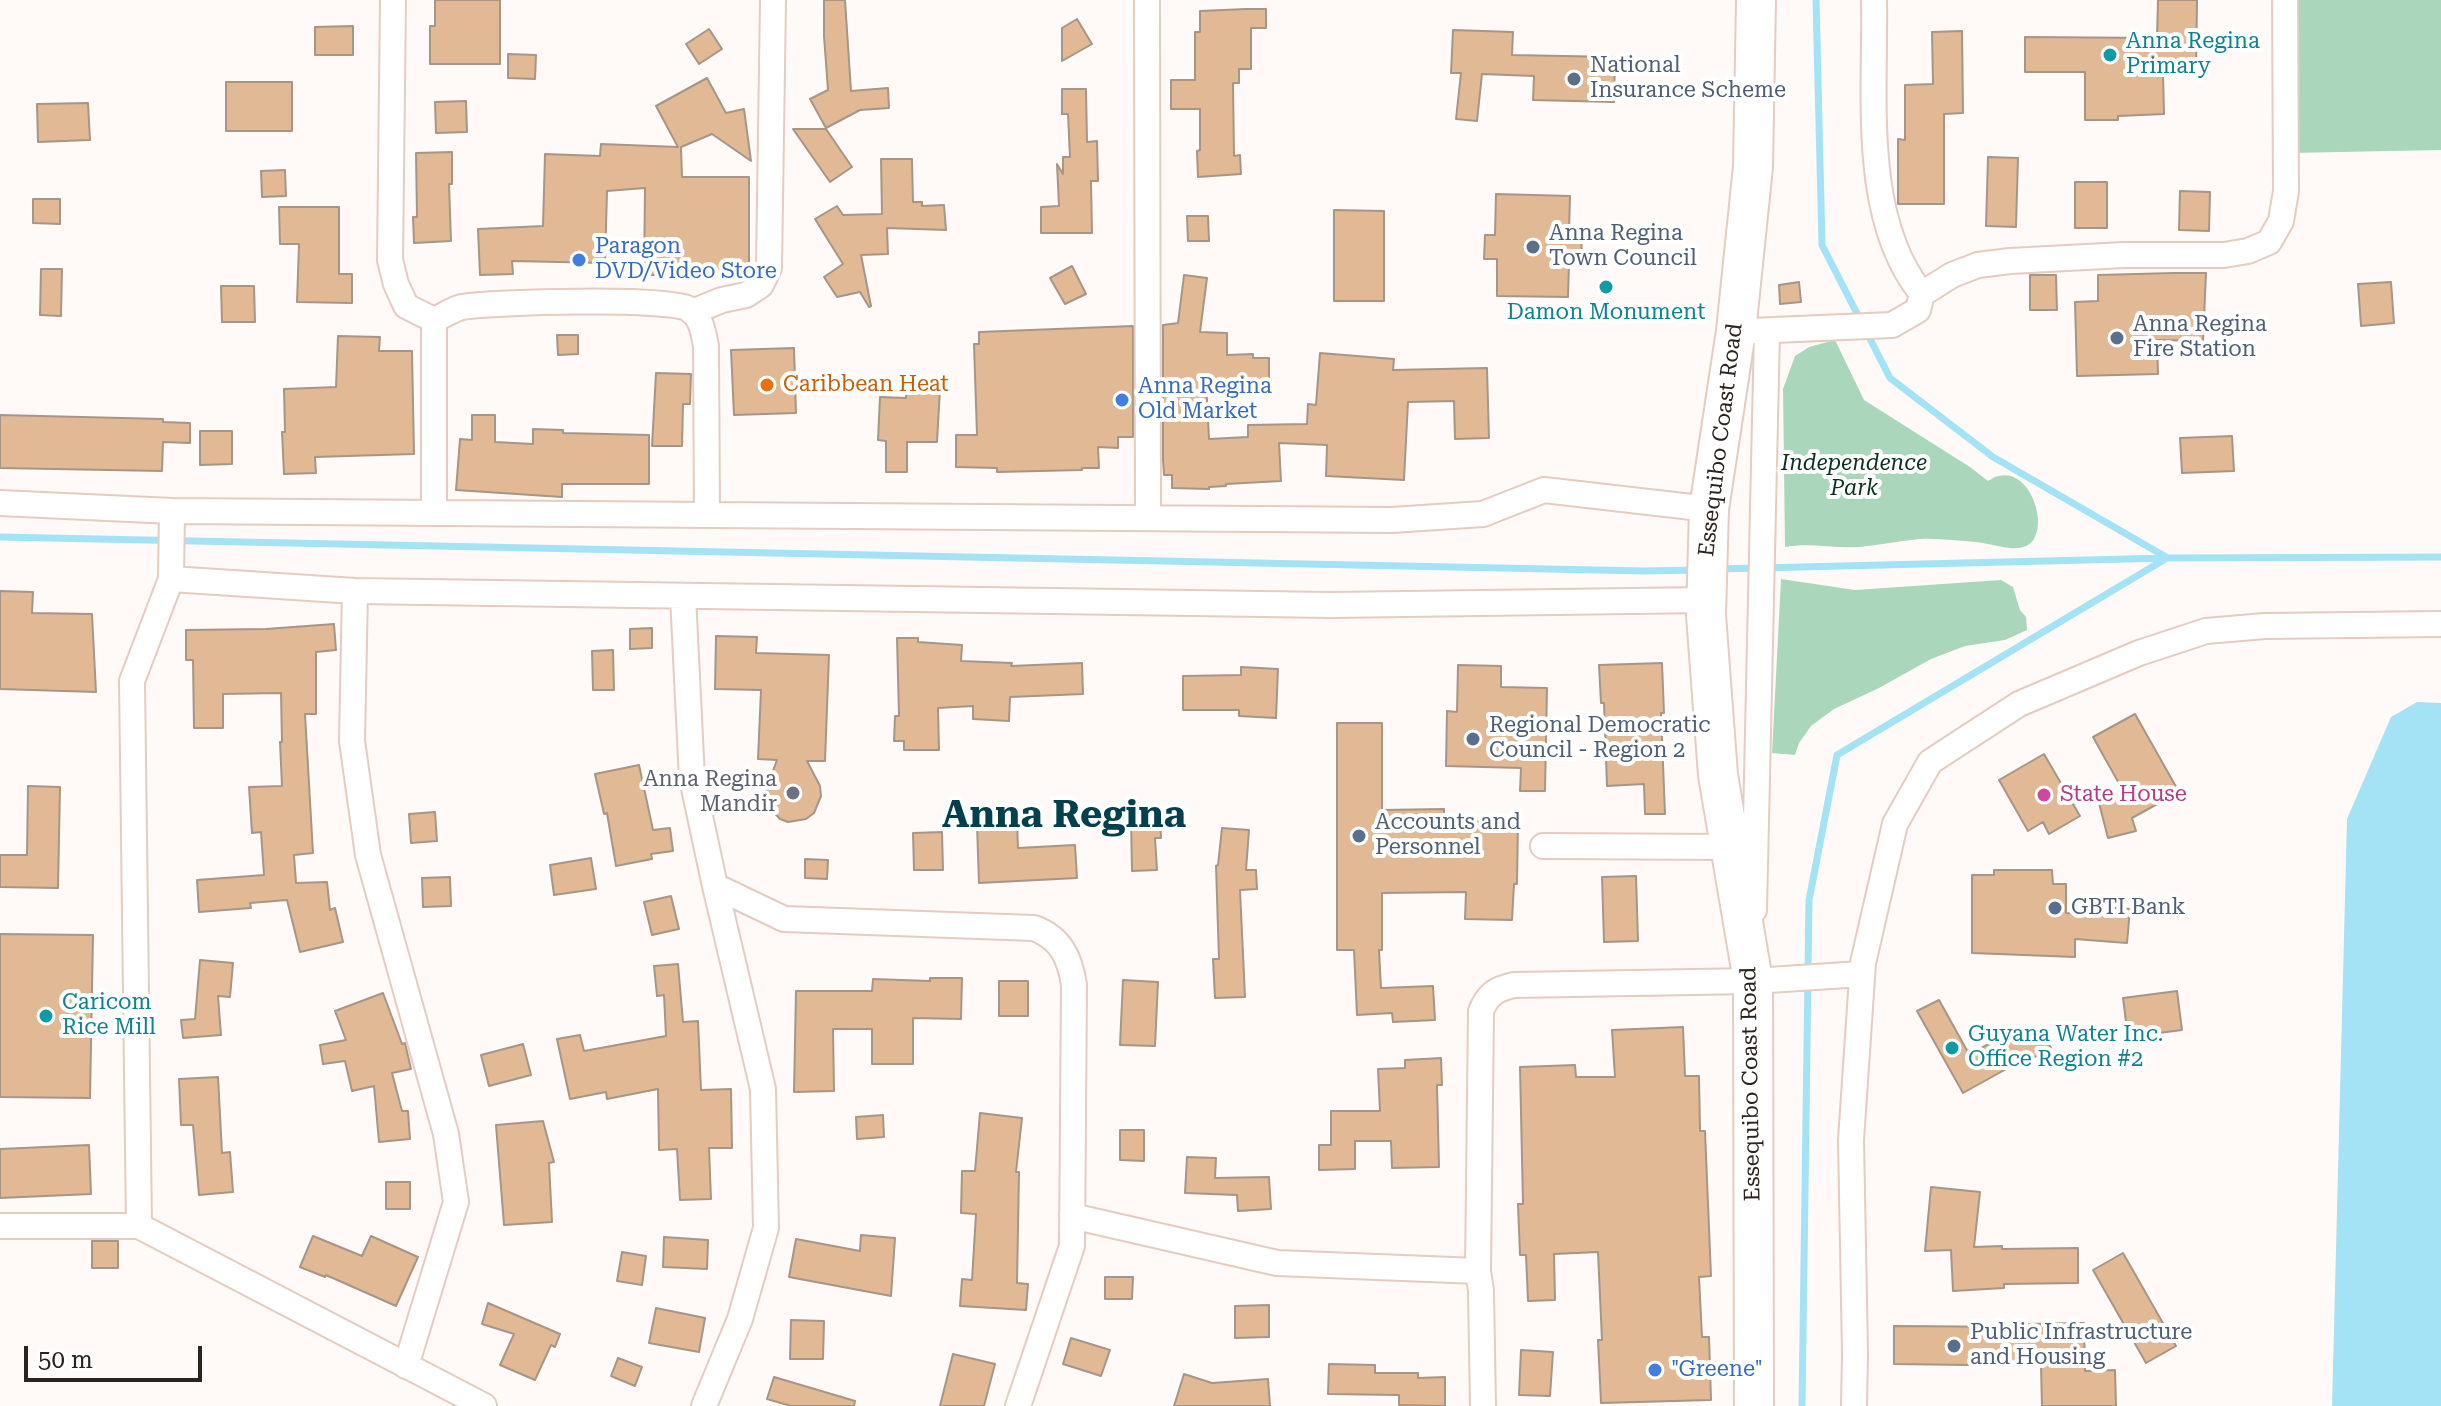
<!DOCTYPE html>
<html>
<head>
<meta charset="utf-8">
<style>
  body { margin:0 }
  #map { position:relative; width:2441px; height:1406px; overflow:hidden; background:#fffaf8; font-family:"Roboto Serif",serif }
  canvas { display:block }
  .scale { position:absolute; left:24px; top:1346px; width:178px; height:36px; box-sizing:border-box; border:4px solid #2b231e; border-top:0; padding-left:10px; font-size:24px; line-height:28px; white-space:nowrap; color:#2b231e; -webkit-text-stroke:6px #fff; paint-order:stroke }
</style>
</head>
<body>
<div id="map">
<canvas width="2441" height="1406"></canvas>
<div class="scale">50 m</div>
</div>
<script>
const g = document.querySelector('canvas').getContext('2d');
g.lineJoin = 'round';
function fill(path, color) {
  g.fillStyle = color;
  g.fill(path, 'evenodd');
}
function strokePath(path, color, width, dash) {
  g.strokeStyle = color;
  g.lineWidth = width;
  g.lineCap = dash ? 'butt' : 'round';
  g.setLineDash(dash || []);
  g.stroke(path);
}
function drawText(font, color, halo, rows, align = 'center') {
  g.font = font + ' "Roboto Serif",serif';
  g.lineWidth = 8;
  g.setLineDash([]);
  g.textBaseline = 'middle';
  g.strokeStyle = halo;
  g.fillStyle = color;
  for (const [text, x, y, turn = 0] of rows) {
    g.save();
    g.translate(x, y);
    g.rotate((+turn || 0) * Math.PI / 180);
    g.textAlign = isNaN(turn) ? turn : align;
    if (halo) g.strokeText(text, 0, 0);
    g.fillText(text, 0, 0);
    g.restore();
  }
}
fill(new Path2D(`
  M2295,0H2441V150L2290,153Z
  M1835,340L1864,400L1970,467L1988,481C1992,479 1995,476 1999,476C2028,469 2047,518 2034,539C2023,557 1992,543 1976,542C1958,541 1938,538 1920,539C1900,541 1879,545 1859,547C1834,549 1810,542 1785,547L1783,389L1795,356L1809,347Z
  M1781,579L1855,590L2001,580L2013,587L2020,610L2026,617L2027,630L2005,640L1965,646L1931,659L1879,688L1834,709L1811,726L1799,743L1795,755L1772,753Z`), '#aad7bb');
fill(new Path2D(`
  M2417,702L2441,703V1406H2332L2347,819L2391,717Z`), '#a4e2f6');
strokePath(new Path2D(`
  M1816,0L1822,245L1890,378L1993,457L2166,557
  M0,537L1645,571L1697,570
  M1718,569L2168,558L2441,557
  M1802,1406L1809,900L1837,755L2167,558`), '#a4e2f6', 7);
const building = new Path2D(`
  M435,0H500V64H430V26H435Z
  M824,0H845L851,91L888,88L889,108L860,110L826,128L810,99L828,90L824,36Z
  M2158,0H2197L2196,74L2163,73L2164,114L2118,116V120H2085V72H2025V37L2157,38Z
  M1246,9H1266V28H1251V69H1239V83H1233L1234,156L1240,155L1241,174L1198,177L1197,151L1200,150V109H1171V80H1195V32H1200V11Z
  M1077,19L1092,44L1062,61V28Z
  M353,26V55H315V27Z
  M709,29L722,49L699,64L686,44Z
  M1453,30L1513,32L1512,55L1615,57L1614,102L1533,100L1534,76L1482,74L1477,121L1456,119L1461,73H1451Z
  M1962,31L1963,113L1944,114V204H1898V139L1905,140V85L1933,84L1932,32Z
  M508,54L536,55L535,79L508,78Z
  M707,78L726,113L744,109L751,161L712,134L681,147L682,177H749V274L644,275L645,188L607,191L605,263L512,261L513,274L480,275L478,229L543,226L545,154L600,156L601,144L678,147L656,106Z
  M226,82H292V131H226Z
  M1062,89H1086L1087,142L1097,141L1098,181H1091L1092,233H1041V207L1059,206L1057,164L1063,174V157H1070L1068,114H1062Z
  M466,101L467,132L436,133L435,102Z
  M88,103L90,140L38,142L37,104Z
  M793,129H826L852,167L830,182Z
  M452,152V184H449L451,241L414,243L413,217H417L416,153Z
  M1988,157L2018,158L2016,227L1986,226Z
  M881,159H912L913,202H922V206L944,205L946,230L887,228L888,254L861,255L871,306L869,307L860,292L837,297L824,277L843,264L815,219L837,206L843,215L882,214Z
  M285,170L286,196L262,197L261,171Z
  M2075,182H2107V228H2075Z
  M2180,191L2210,192L2209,231L2179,230Z
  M1496,194L1570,196L1569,231H1582L1581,263H1569L1568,297L1497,296V259H1484L1485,235H1495Z
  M33,199H60V224L33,223Z
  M279,207H339V274H352V303L297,302L299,244H280Z
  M1334,210L1384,211V301H1334Z
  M1187,216H1208L1209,241H1188Z
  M1072,266L1086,294L1065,304L1050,278Z
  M41,269H62L61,316L40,315Z
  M2174,273H2206L2203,341L2157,340L2158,374L2077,376L2075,302L2098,301V275Z
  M1184,275L1207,278L1200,332L1227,333V355L1253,354V358H1269V380H1206L1209,439L1248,437V425L1307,424L1308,404L1316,405L1320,353L1394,359L1393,370L1487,368L1489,438L1455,439L1454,401L1408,402L1404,480L1326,476L1327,445L1279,443L1281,481L1226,484V486L1209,487V489L1172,488V475H1164L1163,460V325L1178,323Z
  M2030,275H2056L2057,310H2030Z
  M1799,282L1801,302L1780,304L1779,285Z
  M2391,282L2394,323L2361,326L2358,284Z
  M221,286H254L255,322H222Z
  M1133,326V437H1118V448L1098,447L1099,468H1082V470L997,472V468L956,467V435H977L974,344H979V332Z
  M557,335H578V354L558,355Z
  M338,336L380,337L379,351H412L414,454L315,457L316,473L284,474L282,432H285L284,389L336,387Z
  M794,348L796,413L734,415L731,350Z
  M656,373L691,374L690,404H683L682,446H652Z
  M906,388L940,389L937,442H907V472H886V441L878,440L880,397L906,398Z
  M0,415L163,419V422L190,423V443L163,442L162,471L0,468Z
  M472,415H495V442L533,444V429L563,430V433L649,435V484H562V497L456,490L460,439L472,440Z
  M200,431H232V464L200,465Z
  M2232,436L2234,471L2182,473L2180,438Z
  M0,591L33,592L32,613L92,614L96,692L0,689Z
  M334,624L336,650L316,652V714H305L313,853L294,855L296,883L327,882L330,910L335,908L343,942L300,952L287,900L250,903L251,908L199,912L197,880L264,875L261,832L252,833L249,787L282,786L280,742H282L281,693L223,694V728H194L193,660H186V630L266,629Z
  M652,628V648L630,649V629Z
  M716,636L757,637L756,653L829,655L825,761H807L820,786L821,796L814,813L806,819L788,822L780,819L768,806L766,789L777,760L758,759L761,690L715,689Z
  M897,638H918V642L962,645L961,661L1012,663L1011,666L1082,663L1083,694L1010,697L1009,721L973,719V706L938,708L939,750H904V741H894L895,716H899Z
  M613,650L614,690H593L592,651Z
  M1662,663L1664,713H1661L1665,814H1645L1644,784L1607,786L1604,703H1601L1599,665Z
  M1458,665L1501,666V687L1547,688L1545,791H1520L1521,768L1446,766L1447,711L1457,712Z
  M1241,667L1278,669L1276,718L1239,716V710H1183V676L1241,675Z
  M2135,714L2179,792L2132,818L2136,831L2108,838L2099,803L2126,796L2093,737Z
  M1337,723H1382V810L1444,809V821H1518L1517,884H1514L1512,920L1465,919L1466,892L1382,893V950H1379L1381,988L1433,986L1435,1020L1393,1022L1392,1013L1357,1015L1354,950H1337Z
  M2044,754L2080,816L2049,834L2043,822L2028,831L1999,780Z
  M639,765L653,830L670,828L673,851L651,854L652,859L616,866L607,813L604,814L595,774Z
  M28,786L60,787L58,888L0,887V855H27Z
  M435,812L437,841L411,843L409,814Z
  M1160,817L1161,838H1155L1157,870L1132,871L1131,819Z
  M1017,823L1018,848L1075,845L1077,878L979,883L977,825Z
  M1222,828L1249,830L1246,870H1256L1257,889L1240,890L1245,997L1215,998L1213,959H1219L1216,866L1218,865Z
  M942,832L943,870H914L913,833Z
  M591,858L596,889L554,895L550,865Z
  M805,859L828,860L827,879L805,878Z
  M1994,870H2052L2053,884H2066V913L2105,914V907L2130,909L2127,943L2075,939V957L1972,953V875H1994Z
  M1636,876L1638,941L1604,942L1602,877Z
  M450,877L451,906L423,907L422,878Z
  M671,896L679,929L652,935L644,902Z
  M0,934L93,935L90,1098L0,1097Z
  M200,960L233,963L230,997L218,996L221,1035L183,1038L181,1020L195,1019Z
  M678,964L683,1022L698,1021L701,1090L731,1089L732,1148H709L711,1199L680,1200L677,1149L659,1150L658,1089L607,1099L606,1092L570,1099L557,1039L580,1035L584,1051L666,1036L664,995L657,996L654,966Z
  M930,978H962L961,1019L913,1018V1064H872V1029H833L834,1091L794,1092L796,991H872L873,979L930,981Z
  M1123,980L1158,982L1155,1046L1120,1045Z
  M999,981H1028V1016H999Z
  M2177,991L2182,1030L2128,1037L2123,998Z
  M383,993L402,1044L405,1043L411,1069L392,1073L402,1111H408L410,1139L379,1142L374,1086L352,1091L345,1061L323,1064L320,1045L346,1040L335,1011Z
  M1939,1000L1969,1054L2015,1031L2020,1040L2040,1029L2051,1048L2028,1061L2026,1058L1963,1093L1917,1011Z
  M1683,1027L1685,1076H1699L1700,1131H1705L1711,1276L1699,1277L1702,1337H1709L1711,1400L1601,1403L1598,1340H1602L1598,1252L1554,1254L1555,1300L1528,1301L1526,1255H1520L1518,1204H1523L1520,1067L1575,1065L1576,1077H1615L1612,1030Z
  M523,1044L531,1075L489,1086L481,1055Z
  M1441,1058L1442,1085H1437L1439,1167L1392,1168L1391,1141H1355V1169L1319,1170V1145H1331V1111H1380L1378,1069L1405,1068V1060Z
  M218,1077L222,1153L230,1152L233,1192L199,1195L193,1125H181L179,1079Z
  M980,1113L1022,1118L1016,1172H1019L1017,1283L1028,1284L1026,1310L960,1306L962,1279L972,1280L976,1214L961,1213L962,1171H975Z
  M883,1115L884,1137L857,1139L856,1117Z
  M543,1121L554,1162L549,1163L552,1222L504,1225L496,1125Z
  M1120,1130H1144V1161L1120,1160Z
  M89,1145L91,1194L0,1198V1149Z
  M1187,1157L1216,1158L1215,1178L1269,1177L1271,1209L1238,1211L1237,1195L1185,1193Z
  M386,1182H410V1209H386Z
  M1931,1187L1980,1192L1974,1247L2002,1246V1249L2078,1248V1283L2004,1284V1288L1953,1291L1951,1250L1925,1251Z
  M861,1235L895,1238L891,1296L789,1277L796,1239L860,1251Z
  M313,1236L362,1256L371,1236L418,1257L396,1306L326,1275L325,1277L300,1267Z
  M664,1237L708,1240L707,1269L663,1267Z
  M92,1241H118V1268H92Z
  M622,1252L646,1256L642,1285L617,1281Z
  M2123,1253L2176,1346L2146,1363L2093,1270Z
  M1105,1277H1133L1132,1299H1105Z
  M488,1303L560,1334L555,1347L551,1345L535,1380L500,1365L514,1334L482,1324Z
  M1269,1305V1337L1235,1338V1306Z
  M656,1308L705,1318L699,1352L649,1343Z
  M791,1320L824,1321L823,1359H790Z
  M2084,1323L2085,1371L2115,1370L2116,1406H2042L2041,1366L1894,1364V1326L2027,1327L2026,1324Z
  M1071,1338L1110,1350L1101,1376L1063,1364Z
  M1521,1350L1553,1352L1550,1396L1519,1395Z
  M953,1354L995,1364L984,1406H940Z
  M618,1358L642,1367L635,1386L611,1376Z
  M1329,1364L1375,1365V1373H1418V1378L1445,1377V1406L1399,1405V1395L1328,1394Z
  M1184,1374L1212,1383L1268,1379L1270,1406H1174Z
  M774,1377L855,1401L854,1406H791L767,1399Z`);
fill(building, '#e1b994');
strokePath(building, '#a79585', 2);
const street = new Path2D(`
  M393,0L390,260L396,284L406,306L434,320
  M1147,0L1148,518
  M1922,294L1952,275L1978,265L2010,261L2124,255H2224L2248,251L2269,242L2281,221L2286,191L2285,0
  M692,312L722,300L746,295L761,285L769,268L773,0
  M1750,331L1892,325L1918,310L1922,294C1860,218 1876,93 1874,0
  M0,503L172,511L1392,520L1483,514L1544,490L1709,509
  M434,513V320C443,316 453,309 462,307C490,302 672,297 689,309C702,318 703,332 706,346L707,515
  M171,579L172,511
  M355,591L352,741L368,855L446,1134L456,1202L406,1366
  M683,596L692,779L715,886L784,919L1034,928C1061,938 1070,958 1074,985L1072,1246L1018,1406
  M1543,846L1730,847
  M1754,910L1767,331
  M1072,1216L1277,1263L1478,1271L1481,1291L1483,1406
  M0,1226H139L484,1406
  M139,1226L132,681L171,579L355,591L1331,605L1706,600
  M1478,1271L1481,1011C1488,994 1496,989 1514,985L1753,981L1862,974
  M704,1406L740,1319L766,1228L763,1089L715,886
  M1854,1406L1855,1354L1851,1140L1863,963L1895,824L1930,762L2019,704L2139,653L2206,631L2265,626L2441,624`);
const primary = new Path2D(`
  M1754,1406L1753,981L1718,775L1706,615L1709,509L1736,331L1753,167L1756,0`);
strokePath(street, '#e4ccc0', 28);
strokePath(primary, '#e4ccc0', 42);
strokePath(street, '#fff', 24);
strokePath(primary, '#fff', 38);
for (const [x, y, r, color] of [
  [2110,55,8,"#0f9aa8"],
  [1574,79,8,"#5c6f8a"],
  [1533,247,8,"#5c6f8a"],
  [579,260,8,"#3f7fe0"],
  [1606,287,8,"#0f9aa8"],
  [2117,338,8,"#5c6f8a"],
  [767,385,8,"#e8710a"],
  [1122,400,8,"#3f7fe0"],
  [1473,739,8,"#5c6f8a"],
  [793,793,8,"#6b7280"],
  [2044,795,8,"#d1479c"],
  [1359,836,8,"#5c6f8a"],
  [2055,908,8,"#5c6f8a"],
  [46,1016,8,"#0f9aa8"],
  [1952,1048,8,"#0f9aa8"],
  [1954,1346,8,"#5c6f8a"],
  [1655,1370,8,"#3f7fe0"]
]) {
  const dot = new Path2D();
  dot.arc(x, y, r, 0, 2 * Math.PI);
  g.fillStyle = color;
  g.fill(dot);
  strokePath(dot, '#fff', 3);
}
drawText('22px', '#0d838f', '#fff', [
  ["Anna Regina",2126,42],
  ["Primary",2126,67],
  ["Damon Monument",1606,313,"center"],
  ["Caricom",62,1003],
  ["Rice Mill",62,1028],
  ["Guyana Water Inc.",1968,1035],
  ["Office Region #2",1968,1060]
], 'left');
drawText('22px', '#4e5e75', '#fff', [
  ["National",1590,66],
  ["Insurance Scheme",1590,91],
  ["Anna Regina",1549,234],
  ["Town Council",1549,259],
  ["Anna Regina",2133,325],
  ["Fire Station",2133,350],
  ["Regional Democratic",1489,726],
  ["Council - Region 2",1489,751],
  ["Accounts and",1375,823],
  ["Personnel",1375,848],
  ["GBTI Bank",2071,908],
  ["Public Infrastructure",1970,1333],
  ["and Housing",1970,1358]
], 'left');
drawText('22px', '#366cbe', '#fff', [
  ["Paragon",595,247],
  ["DVD/Video Store",595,272],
  ["Anna Regina",1138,387],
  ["Old Market",1138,412],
  ["\"Greene\"",1671,1370]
], 'left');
drawText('22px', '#c56008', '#fff', [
  ["Caribbean Heat",783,385]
], 'left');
drawText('22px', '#2b231e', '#fff', [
  ["Essequibo Coast Road",1721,440,-83],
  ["Essequibo Coast Road",1751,1084,-91]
]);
drawText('italic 22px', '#09311d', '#fff', [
  ["Independence",1854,464],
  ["Park",1854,489]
]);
drawText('22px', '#5b616d', '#fff', [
  ["Anna Regina",777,780],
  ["Mandir",777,805]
], 'right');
drawText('22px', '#b23c85', '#fff', [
  ["State House",2060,795]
], 'left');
drawText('bold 38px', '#01404c', '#fff', [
  ["Anna Regina",1064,816]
]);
</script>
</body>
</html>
